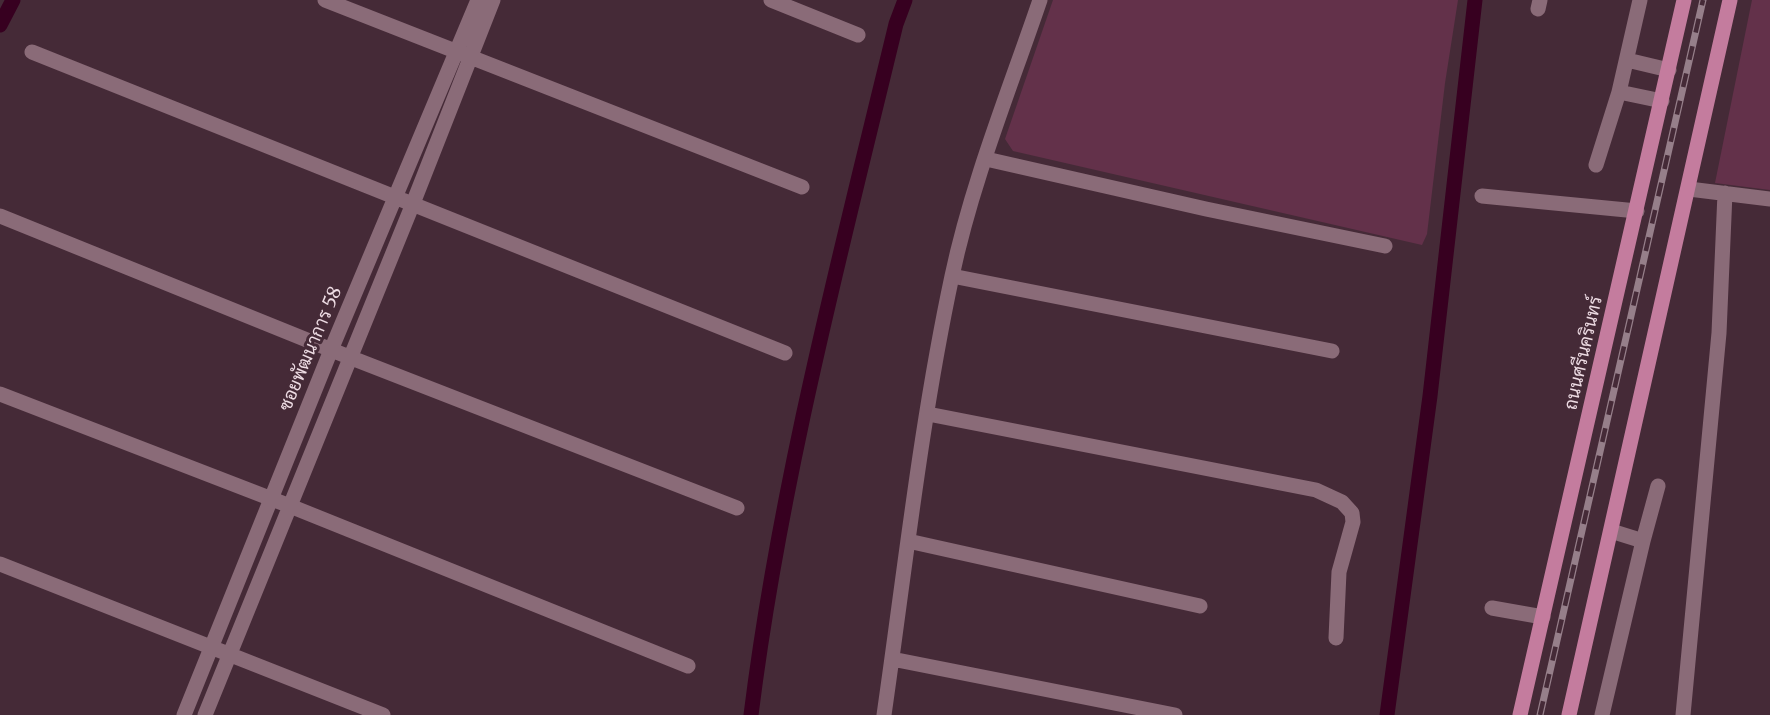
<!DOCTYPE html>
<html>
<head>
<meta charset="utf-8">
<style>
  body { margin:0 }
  canvas { display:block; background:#452a37 }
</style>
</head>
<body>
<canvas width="1770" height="715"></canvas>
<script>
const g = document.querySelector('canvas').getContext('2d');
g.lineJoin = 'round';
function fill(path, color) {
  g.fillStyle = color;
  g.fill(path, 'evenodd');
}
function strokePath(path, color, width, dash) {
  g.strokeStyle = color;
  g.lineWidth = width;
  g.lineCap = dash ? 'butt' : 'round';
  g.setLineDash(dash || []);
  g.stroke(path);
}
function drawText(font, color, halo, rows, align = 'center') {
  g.font = font + ' Merriweather,Sarabun,serif';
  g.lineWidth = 6;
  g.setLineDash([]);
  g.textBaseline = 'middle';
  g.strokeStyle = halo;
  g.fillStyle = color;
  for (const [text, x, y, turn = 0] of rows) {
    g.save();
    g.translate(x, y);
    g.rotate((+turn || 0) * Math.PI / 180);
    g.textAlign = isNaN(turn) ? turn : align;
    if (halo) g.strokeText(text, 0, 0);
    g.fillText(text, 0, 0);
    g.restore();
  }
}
fill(new Path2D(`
  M1053,0H1458L1445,83L1427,234L1422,245L1013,151L1005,139Z
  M1752,0H1770V190L1715,183Z`), '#63314a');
strokePath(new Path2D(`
  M0,25L13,0
  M751,715C780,482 841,252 896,24L905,0
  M1387,715L1430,396L1475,0`), '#370020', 15);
strokePath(new Path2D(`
  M325,0L802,187
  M771,0L858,35
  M1538,9L1540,0
  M32,52L785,353
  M1627,60L1669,70
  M1619,92L1662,101
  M986,159L1206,209L1385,246
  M1596,165L1619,92L1640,0
  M1689,189L1770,199
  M1482,196L1637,211
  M0,216L349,357L737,508
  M952,276L1332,351
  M0,394L290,506L688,666
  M928,414L1316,490L1342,502L1352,513L1353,522L1339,572L1336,638
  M1611,531L1643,541L1658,486
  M908,541L1200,606
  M0,564L383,715
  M1492,608L1543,617
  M892,659L1175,715
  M184,715L331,350L478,0
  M205,715L412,206L493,0
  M884,715C905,569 921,421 952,276C972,182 1009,91 1040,0
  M1602,715L1643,541
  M1683,715L1719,333L1725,193`), '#8a6b78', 15);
strokePath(new Path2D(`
  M1520,715L1684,0
  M1569,715L1730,0`), '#c47c9e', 15);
const rail = new Path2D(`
  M1540,715L1703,0`);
strokePath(rail, '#967f8a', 7);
strokePath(rail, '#452a37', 4.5, [14]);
drawText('18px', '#eedce4', '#452a37', [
  ["ซอยพัฒนาการ 58",311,349,-67],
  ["ถนนศรีนครินทร์",1584,353,-77]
]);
</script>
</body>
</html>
